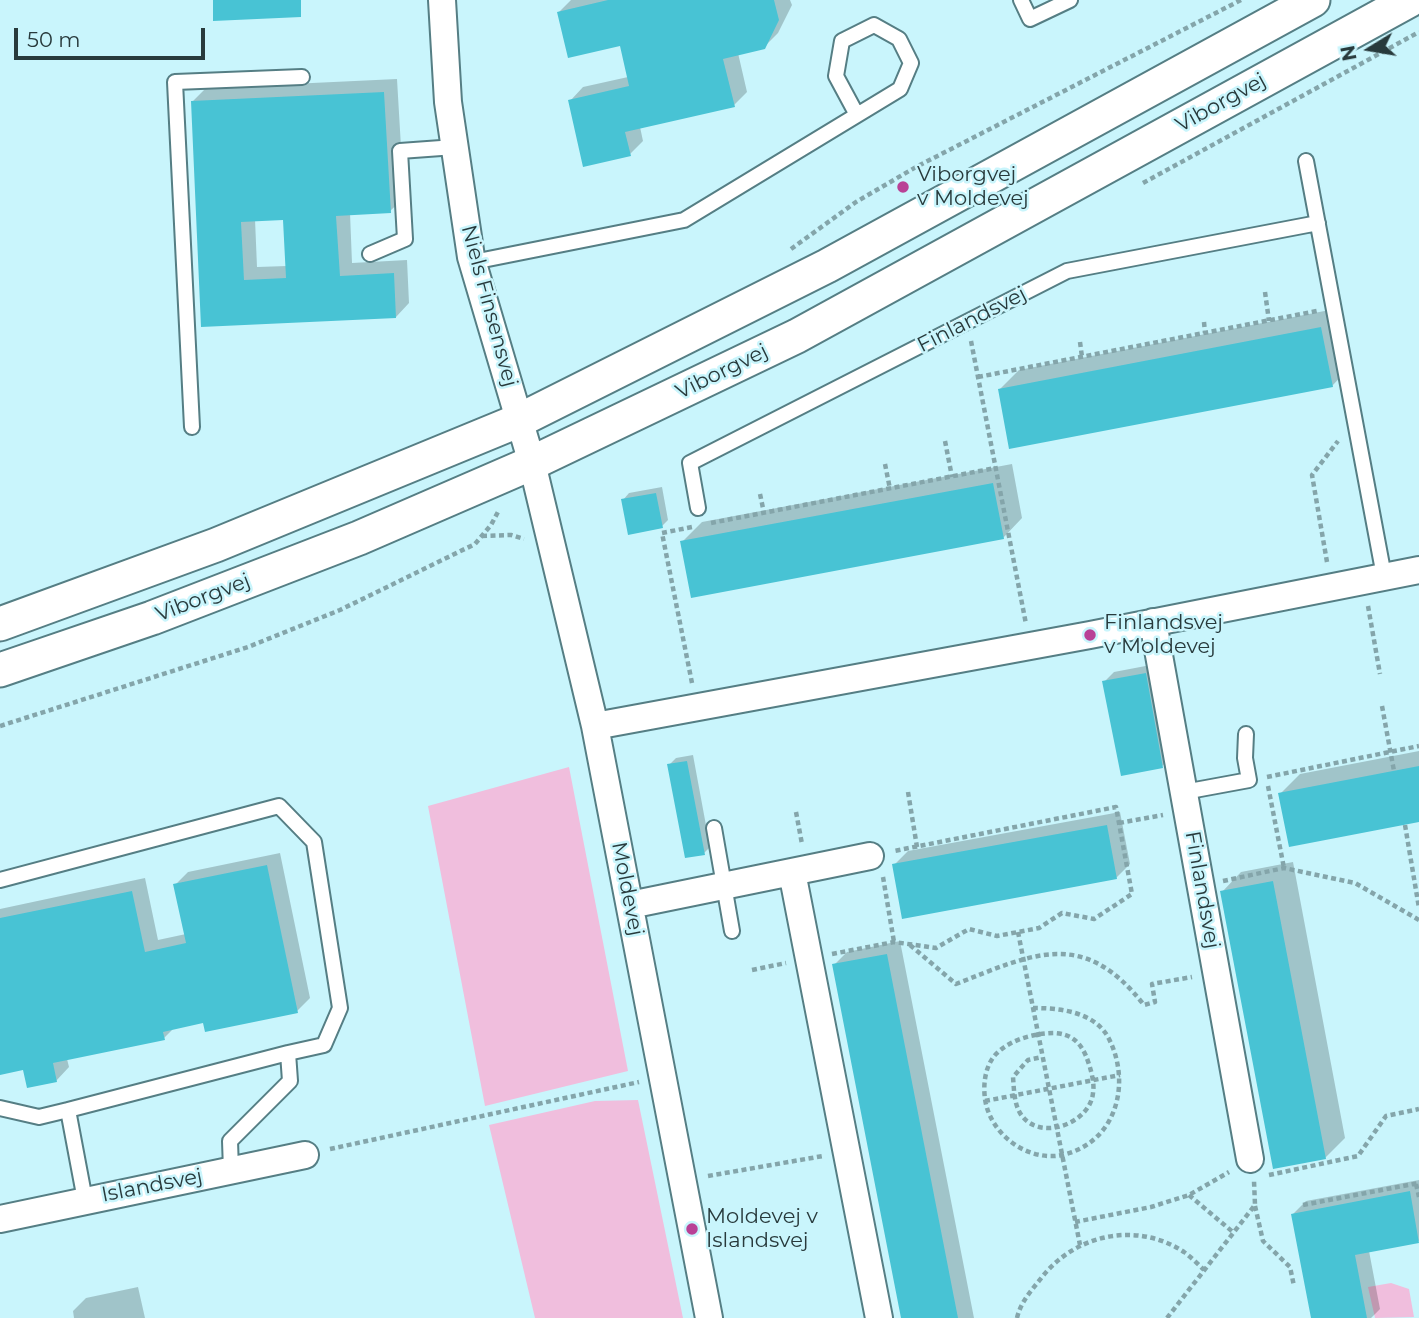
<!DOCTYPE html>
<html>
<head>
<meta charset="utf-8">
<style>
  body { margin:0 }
  #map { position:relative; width:1419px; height:1318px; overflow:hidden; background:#c9f5fc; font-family:Montserrat,sans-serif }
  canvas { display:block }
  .north { position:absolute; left:1335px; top:14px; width:70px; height:70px; -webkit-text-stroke:5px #c9f5fc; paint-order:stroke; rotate:259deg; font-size:19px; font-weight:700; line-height:28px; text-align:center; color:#283a3c }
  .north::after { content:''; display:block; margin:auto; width:24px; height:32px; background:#283a3c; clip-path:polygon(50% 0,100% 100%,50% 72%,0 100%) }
  .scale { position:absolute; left:14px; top:28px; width:191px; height:32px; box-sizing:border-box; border:4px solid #283a3c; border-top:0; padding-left:9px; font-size:21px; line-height:24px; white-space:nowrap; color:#283a3c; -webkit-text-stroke:5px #c9f5fc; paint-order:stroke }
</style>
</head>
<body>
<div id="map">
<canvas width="1419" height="1318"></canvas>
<div class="north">N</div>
<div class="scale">50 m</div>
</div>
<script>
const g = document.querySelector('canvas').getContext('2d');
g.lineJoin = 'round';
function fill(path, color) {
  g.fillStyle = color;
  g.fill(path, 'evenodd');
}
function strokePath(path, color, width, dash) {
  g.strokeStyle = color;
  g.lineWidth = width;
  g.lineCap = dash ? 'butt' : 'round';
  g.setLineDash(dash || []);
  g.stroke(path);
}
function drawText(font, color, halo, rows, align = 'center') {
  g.font = font + ' Montserrat,sans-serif';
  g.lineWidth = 5;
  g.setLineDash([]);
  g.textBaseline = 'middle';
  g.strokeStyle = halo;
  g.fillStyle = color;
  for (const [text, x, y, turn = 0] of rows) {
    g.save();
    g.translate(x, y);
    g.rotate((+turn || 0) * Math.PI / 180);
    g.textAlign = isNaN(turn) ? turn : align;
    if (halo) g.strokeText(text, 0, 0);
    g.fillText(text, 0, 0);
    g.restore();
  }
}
fill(new Path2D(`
  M569,767L628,1071L485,1106L428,806Z
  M638,1100L683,1318H535L489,1125L595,1101Z
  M1391,1283L1409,1289L1414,1317L1375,1318L1368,1287Z`), '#f0bedd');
fill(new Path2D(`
  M571,0H790L792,5L778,33L764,47L738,53L747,92L734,105L640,127L643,141L630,154L570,101L583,87L628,77L621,44L559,12Z
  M397,79L404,198L390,211L350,213L352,263L407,260L409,303L396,317L203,325L193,101L206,88ZM284,218L287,266L257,267L255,219Z
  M1340,308L1351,366L1332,386L1000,389L1019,370Z
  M1012,464L1022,518L1003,538L682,542L702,522Z
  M662,487L668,520L662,526L623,500L629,493Z
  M1156,664L1173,756L1162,766L1104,682L1114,672Z
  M1419,751V820L1280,794L1300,774Z
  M693,755L710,847L704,853L669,765L676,758Z
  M1120,812L1130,864L1116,878L894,865L908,851Z
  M280,853L310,998L297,1011L205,1021L175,1027L164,1038L67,1059L69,1067L56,1081L24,1068L0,1065V909L145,878L158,940L186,934L175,885L188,872Z
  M1293,862L1345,1138L1325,1158L1222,892L1241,872Z
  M900,941L974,1318H903L834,965L847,952Z
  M1419,1180V1241L1369,1251L1380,1309L1371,1318H1313L1293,1214L1306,1201Z
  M138,1287L145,1318H74L73,1311L86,1298Z`), '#0003');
fill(new Path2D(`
  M213,0H301V17L213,21Z
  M608,0H774L779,20L765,49L723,59L735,107L625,132L631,156L583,167L568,100L629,86L620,46L568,58L557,12Z
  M384,92L391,213L336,216L340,276L394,273L396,318L201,327L191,101ZM283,220L286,278L244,280L241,222Z
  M1321,327L1333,387L1009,449L998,389Z
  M993,483L1004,539L691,598L680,541Z
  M656,493L663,528L628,535L621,499Z
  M1146,673L1163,768L1121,776L1102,681Z
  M687,761L705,855L685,858L667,764Z
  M1419,766V822L1289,847L1278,793Z
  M1107,825L1117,879L902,919L892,864Z
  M267,865L298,1013L205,1032L203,1023L163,1032L165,1040L53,1063L57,1082L27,1088L23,1070L0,1075V918L132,891L145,952L186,943L173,884Z
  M1273,881L1326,1159L1273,1169L1220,891Z
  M887,954L958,1318H901L832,964Z
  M1410,1191L1419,1243L1355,1255L1367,1318H1311L1291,1214Z`), '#48c3d4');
const service = new Path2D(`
  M1021,0L1030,19L1070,0
  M1306,161L1384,576
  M370,254L405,239L400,151L455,147
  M473,262L684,220L900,89L911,63L899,39L874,25L842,41L836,76L857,115
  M192,427L175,82L302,77
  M698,508L690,463L1067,271L1318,223
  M1184,792L1249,780L1245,758L1246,734
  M714,828L732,931
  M0,880L279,806L314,842L340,1008L324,1045L288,1053L290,1081L230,1141L231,1170
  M0,1108L39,1117L68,1110L85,1200
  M68,1110L288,1053`);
const minor = new Path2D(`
  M442,0L448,102L471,257L532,463L595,726L709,1318
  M1153,622L1250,1159
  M595,726L1090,635L1419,570
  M792,872L879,1318
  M630,905L870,856
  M0,1219L305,1155`);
const tertiary = new Path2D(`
  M0,624L216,545L520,420L827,266L1313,0
  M0,670L152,618L359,538L532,463L797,336L1410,0`);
strokePath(service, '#557e84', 18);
strokePath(minor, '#557e84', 30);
strokePath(tertiary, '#557e84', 37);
strokePath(new Path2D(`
  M1143,183L1419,32
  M791,249L856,202L916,167L1241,0
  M1265,292L1269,321
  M1204,322L1205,333
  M971,341L1026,624
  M1080,342L1082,357
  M978,377L1317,311
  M945,441L952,477
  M885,464L890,489
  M760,494L764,513
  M711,523L995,468
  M482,536L511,535L524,539
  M1327,562L1312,475L1338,441
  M1368,606L1380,674
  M692,683L662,533L692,527
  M1382,706L1394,771
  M0,726L248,647L340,610L475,544L491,525L499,510
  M1267,777L1419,746
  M1268,786L1284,868
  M908,792L917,847
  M796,812L802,844
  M1119,823L1163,815
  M1405,825L1419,908
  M883,877L894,942
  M1223,881L1284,868L1355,883L1419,920
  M1018,932L1080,1245
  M910,945L956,984C1033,954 1083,927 1144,1005L1155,1002L1152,984L1192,977
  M832,954L894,942L936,948L969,929L997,936L1039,928L1062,913L1094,919L1132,894L1116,807L894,851
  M752,970L786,963
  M1033,1008C1061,1008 1097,1012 1110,1041C1131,1085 1116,1143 1062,1155C1027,1162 990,1134 985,1099C983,1084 985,1066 996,1054C1011,1039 1035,1033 1055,1033C1071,1034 1080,1042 1086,1056C1090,1066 1095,1082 1093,1093C1090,1124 1038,1143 1020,1113C1014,1103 1014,1089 1013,1077L1028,1060L1042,1057
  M985,1101L1120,1075
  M330,1149L639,1082
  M1269,1175L1358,1156L1386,1116L1419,1109
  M708,1176L823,1156
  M1416,1184L1419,1197
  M1189,1195L1234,1233
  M1303,1205L1419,1183
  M1255,1206L1263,1241L1290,1267L1294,1286
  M1075,1222L1151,1207L1189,1195L1229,1172
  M1017,1318C1021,1301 1032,1290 1042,1277C1076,1234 1137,1221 1184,1252C1191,1257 1198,1264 1204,1270
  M1167,1318L1255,1205L1254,1181`), '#84a5aa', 4.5, [5, 3.5]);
strokePath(service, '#fff', 14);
strokePath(minor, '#fff', 26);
strokePath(tertiary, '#fff', 33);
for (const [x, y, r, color] of [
  [903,187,7,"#b94196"],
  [1090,635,7,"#b94196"],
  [692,1229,7,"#b94196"]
]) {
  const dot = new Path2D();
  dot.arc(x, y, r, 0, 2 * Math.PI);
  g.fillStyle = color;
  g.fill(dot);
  strokePath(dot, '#c9f5fc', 2.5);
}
drawText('21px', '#283a3c', '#c9f5fc', [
  ["Viborgvej",1221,103,-29],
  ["Niels Finsensvej",489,306,75],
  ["Finlandsvej",972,320,-27],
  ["Viborgvej",722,372,-26],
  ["Viborgvej",203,598,-21],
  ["Moldevej",627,889,79],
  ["Finlandsvej",1202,890,80],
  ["Islandsvej",152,1186,-11]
]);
drawText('21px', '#283a3c', '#c9f5fc', [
  ["Viborgvej",917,175],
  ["v Moldevej",917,199],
  ["Finlandsvej",1104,623],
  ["v Moldevej",1104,647],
  ["Moldevej v",706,1217],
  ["Islandsvej",706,1241]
], 'left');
</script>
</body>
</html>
